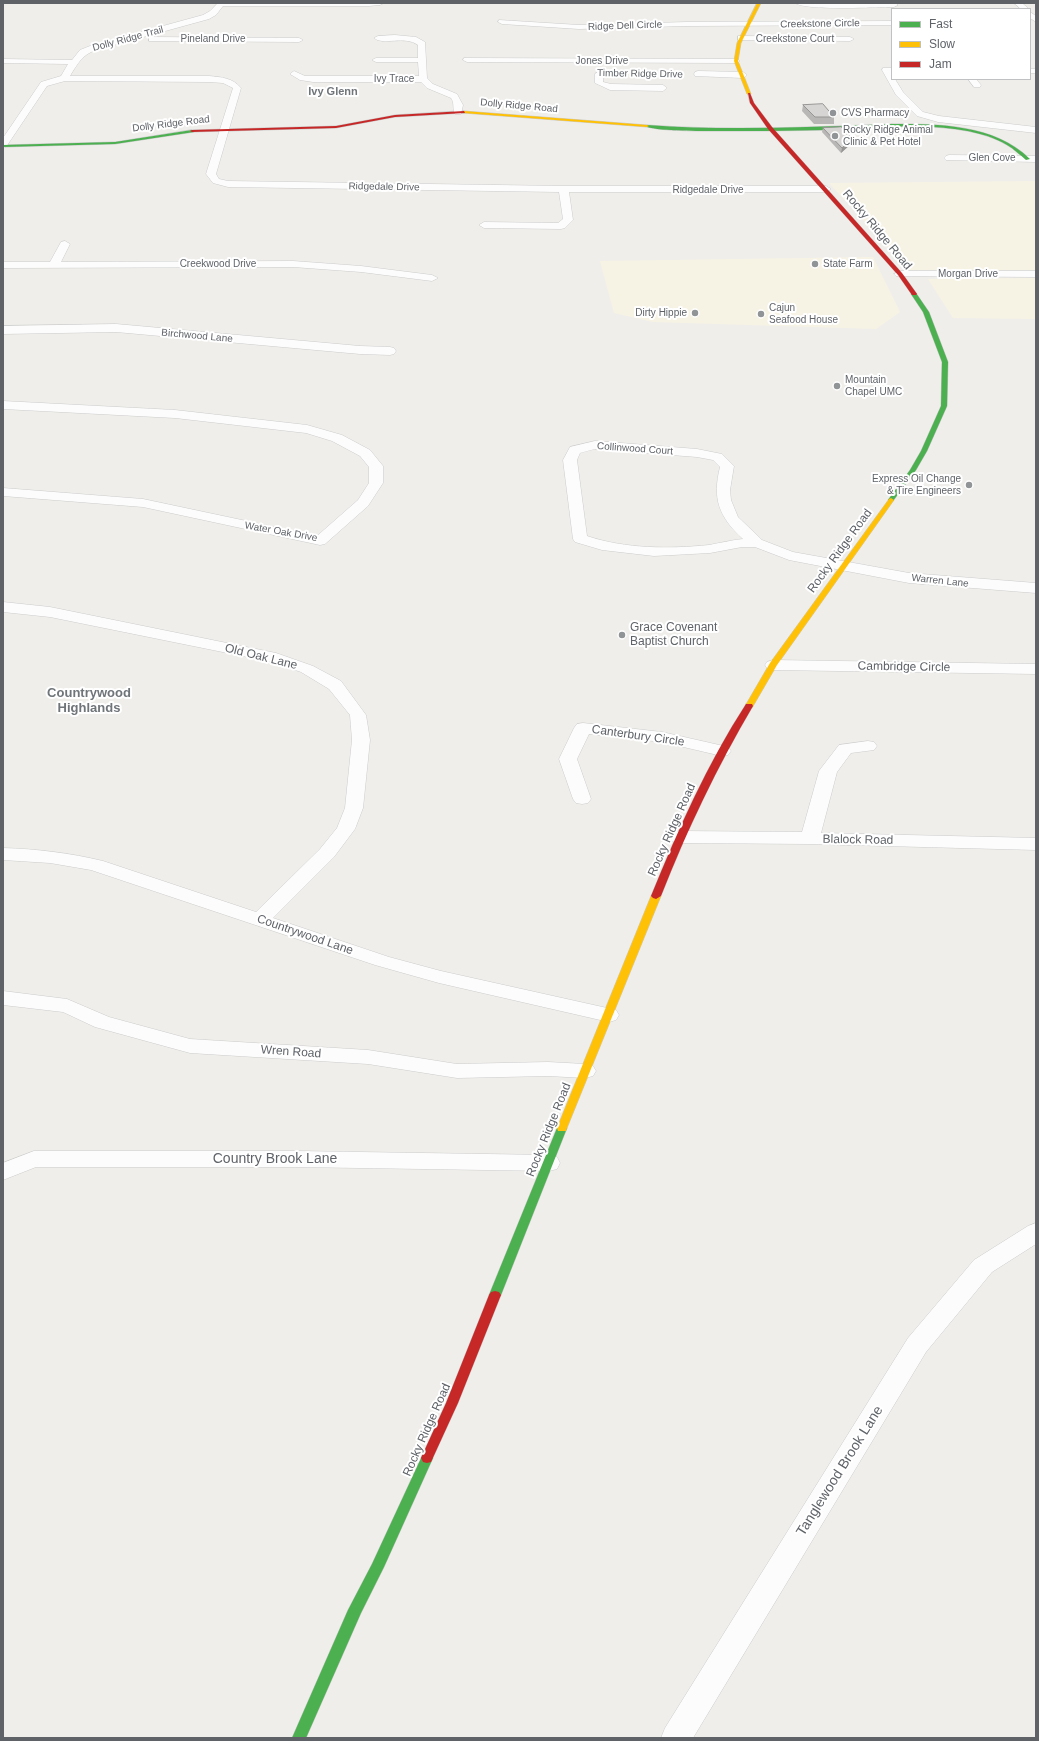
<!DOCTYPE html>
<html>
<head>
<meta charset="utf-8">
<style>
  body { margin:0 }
  #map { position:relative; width:1039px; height:1741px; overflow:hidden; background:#efeeea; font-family:Arial,sans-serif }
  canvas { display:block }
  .frame { position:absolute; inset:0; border:4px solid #5f6368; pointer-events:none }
  .legend { position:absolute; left:891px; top:8px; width:140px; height:72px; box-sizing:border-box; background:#fff; border:1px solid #bfc1c3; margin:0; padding:5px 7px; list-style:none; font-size:12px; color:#5f6368 }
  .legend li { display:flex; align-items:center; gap:8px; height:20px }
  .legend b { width:20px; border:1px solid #bfc1c3 }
</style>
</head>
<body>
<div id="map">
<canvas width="1039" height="1741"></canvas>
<div class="frame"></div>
<ul class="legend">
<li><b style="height:5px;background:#4caf50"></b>Fast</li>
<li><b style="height:5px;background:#ffc107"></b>Slow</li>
<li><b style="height:5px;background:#c62828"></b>Jam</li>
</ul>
</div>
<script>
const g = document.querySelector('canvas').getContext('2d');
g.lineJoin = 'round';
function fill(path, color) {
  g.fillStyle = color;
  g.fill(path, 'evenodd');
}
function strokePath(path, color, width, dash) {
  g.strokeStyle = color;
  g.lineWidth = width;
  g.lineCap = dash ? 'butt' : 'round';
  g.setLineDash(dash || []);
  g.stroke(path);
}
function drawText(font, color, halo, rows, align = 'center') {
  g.font = font + ' Arial,sans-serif';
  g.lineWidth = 4;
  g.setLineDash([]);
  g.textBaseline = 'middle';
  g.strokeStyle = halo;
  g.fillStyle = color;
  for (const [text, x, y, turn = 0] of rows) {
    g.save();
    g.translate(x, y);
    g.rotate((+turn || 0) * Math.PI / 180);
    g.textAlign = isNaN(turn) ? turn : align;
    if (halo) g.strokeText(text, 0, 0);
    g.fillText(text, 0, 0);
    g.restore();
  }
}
fill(new Path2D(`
  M1036,181V270H909L829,183Z
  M873,257L900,312L876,329L653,322L614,313L600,261Z
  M1036,278V319L953,318L928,279Z`), '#f7f3e4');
const street = new Path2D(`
  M218,3H384L380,5L369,6H223L216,15L209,19L96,50C82,55 78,63 70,76H209C221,77 233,78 241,88L216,174L219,179L228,181L564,186H826L831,189L826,192H569L573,220L565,228L561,229L484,228L479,225L484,222L558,223L563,219L559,192L228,187L213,183L206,174L233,88L223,83L209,82L65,81L47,86L6,147L3,148V138L41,82L61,76L68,64L3,63V59L72,60L80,50L90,46L203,15L210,11Z
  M795,3H895L898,5L894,7C877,7 805,11 795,3Z
  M1014,3H1022L1029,9H1021Z
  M1030,12L1036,16V22L1030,18Z
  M499,20L579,25L687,22L892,21V25L687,26L579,29L502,24L498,22Z
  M395,35L416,37L425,42L427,78L433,84L457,94L463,105L461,114H455C452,109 455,103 451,98L427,88L421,82H313L300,80L290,74L294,71L305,76H419L418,62H376L372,60L376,58H418V45C405,35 383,46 374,38L378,36Z
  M738,36L850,37L854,39L850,41L741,40H738Z
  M149,37L299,38L303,40L299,42L152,41H149Z
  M464,58L736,59L740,61L736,63L467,62L463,60Z
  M883,68H892V79H895L903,92L923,112L939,116L1036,127V133L938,122L917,116L896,95L882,70Z
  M1030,69H1036V73H1030Z
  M599,71L603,74V82L611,84L663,85L667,88L663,91L610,90L595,83V74Z
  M698,71L743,72L747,75L743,78L695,76L694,74L695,72Z
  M968,79H976L981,85L980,87H974Z
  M949,155L1036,156V162L946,160L944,158L946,156Z
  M65,241L70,244L61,262L293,261L361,266L432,275L438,278L432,281L361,272L293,267L3,268V262H50L61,242Z
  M900,271H1036V277L896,276L894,274Z
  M116,324L360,346L390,347L394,348L396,351L394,354L390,355L360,354L116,332L3,334V326Z
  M3,401L175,410L307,425L342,435L370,450L383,466V483L368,506L325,544L320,545L143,507L3,496V488L143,499L317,536L358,500L369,483V467L360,456L332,441L306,433L175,418L3,409Z
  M595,441L697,449L722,454L734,466L730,490L731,500L738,517L762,540L793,552L909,573L1036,583V593L909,583L789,560L755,547H742L710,553L654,556L602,550L575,542L573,539L563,460L570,447ZM595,449L697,457L713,460L720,467C712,499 719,517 743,539C732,540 720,543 709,545C669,549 626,549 587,536L577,460L580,453Z
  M3,602L50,607L276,653L313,666L341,681L366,715L370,740L363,808L355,829L334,857L273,918L389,957L441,971L616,1010L619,1015L616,1020L609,1022L439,983L375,965L91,870L50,863L3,860V848C37,849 70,853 103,861L256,912L320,849L337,828L345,808L352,740L350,715L329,689L301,672L272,662L50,617L3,612Z
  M773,660L1036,664V674L773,670L767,668L765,665L767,662Z
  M583,723L662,732L728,747L731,751L728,755L722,756L662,742L589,734L577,759L591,799L588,803L582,804L576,803L573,799L559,759L574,728L577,724Z
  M868,741L874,742L877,746L874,750L851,753L837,772L821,833L1036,838V850L810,844L679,843L672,841L670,837L672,833L679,831L802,832L819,771L822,767L839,745Z
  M3,991L67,999L109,1017L190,1039L368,1050L457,1064L548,1062L585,1064L593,1066L596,1071L593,1076L585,1078L548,1076L457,1078L368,1064L190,1053L95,1027L63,1012L3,1005Z
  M34,1151H296L549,1155L557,1157L560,1163L557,1169L549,1171L296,1167H36L3,1180V1163Z
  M1036,1223V1244L992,1272L926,1352L693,1738H661L665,1728L908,1338L974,1260L1028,1226Z`);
const fast = new Path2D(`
  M892,124C939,124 994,124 1030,159L1026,160C1020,155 1014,149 1007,145C962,118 878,128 827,130C788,131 750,131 711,131C698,131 654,131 645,126L647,125C729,131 810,127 892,124Z
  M192,130L194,132L115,144L3,147V145L115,142Z
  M914,292L916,293L929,312L948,362L947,406L927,451L916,470L893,501L891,502L888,500L910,470L921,451L941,406L942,362L923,312L911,294Z
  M562,1124L566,1125L567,1128L501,1295L499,1298L495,1299L491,1298L489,1295L557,1128L558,1125Z
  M427,1453L431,1454L433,1458L384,1567L361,1613L306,1738H292L348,1610L372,1564L423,1454Z`);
const slow = new Path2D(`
  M757,3H761L741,43L738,61L751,94L749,95L747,94L734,61L737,43Z
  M464,111L647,125L649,126L647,127L463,113Z
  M891,498L894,500L777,665L752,708H746L745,706L770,663L889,499Z
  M656,893L661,896L567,1128L566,1131H558L557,1128L651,896Z`);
const jam = new Path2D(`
  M748,93H750L754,103L772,127L902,273L917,294L916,295H912L898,275L768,129L750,103Z
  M464,111L465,113L395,117L336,128L192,132L190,131L192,130L336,126L395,115Z
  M746,704H752L753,706C717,767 687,830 661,896L656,899L653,898L651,896C678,830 707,764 746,704Z
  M495,1291L499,1292L501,1295L458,1403L431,1462L427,1463L423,1462L421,1458L446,1403L489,1295L491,1292Z`);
strokePath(street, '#cbcccc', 1);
strokePath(fast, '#cacacb', 1);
strokePath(slow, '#cacacb', 1);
strokePath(jam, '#cacacb', 1);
fill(street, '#fdfcfc');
fill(fast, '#4caf50');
fill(slow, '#ffc107');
fill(jam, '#c62828');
fill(new Path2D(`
  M803,105L834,117V124H814L802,111Z
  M823,128L852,138V143L841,153L822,132Z`), '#b8b7b5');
fill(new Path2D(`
  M852,138V143L841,153L842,148Z`), '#969594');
const building = new Path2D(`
  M823,104L834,117H815L803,105Z
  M841,127L852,138L842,148L823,128Z`);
fill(building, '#d6d5d3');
strokePath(building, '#969594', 1);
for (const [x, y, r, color] of [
  [833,113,4,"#919496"],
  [835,136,4,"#919496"],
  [815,264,4,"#919496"],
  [695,313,4,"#919496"],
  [761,314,4,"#919496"],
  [837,386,4,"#919496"],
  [969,485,4,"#919496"],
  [622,635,4,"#919496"]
]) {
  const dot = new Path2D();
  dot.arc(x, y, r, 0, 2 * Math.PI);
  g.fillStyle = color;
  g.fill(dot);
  strokePath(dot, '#fff', 1.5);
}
drawText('10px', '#5f6368', '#fff', [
  ["Creekstone Circle",820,24,-1],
  ["Ridge Dell Circle",625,26,-2],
  ["Dolly Ridge Trail",128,39,-15],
  ["Pineland Drive",213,39],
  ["Creekstone Court",795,39],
  ["Jones Drive",602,61],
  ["Timber Ridge Drive",640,74,1],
  ["Ivy Trace",394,79],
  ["Dolly Ridge Road",519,106,5],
  ["Dolly Ridge Road",171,124,-7],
  ["Glen Cove",992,158],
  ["Ridgedale Drive",384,187,1],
  ["Ridgedale Drive",708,190],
  ["Creekwood Drive",218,264],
  ["Morgan Drive",968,274],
  ["Birchwood Lane",197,336,5],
  ["Collinwood Court",635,449,4],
  ["Water Oak Drive",281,532,10],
  ["Warren Lane",940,581,6]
]);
drawText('10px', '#5f6368', '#fff', [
  ["CVS Pharmacy",841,113],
  ["Rocky Ridge Animal",843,130],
  ["Clinic & Pet Hotel",843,142],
  ["State Farm",823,264],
  ["Cajun",769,308],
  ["Seafood House",769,320],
  ["Dirty Hippie",687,313,"right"],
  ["Mountain",845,380],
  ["Chapel UMC",845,392],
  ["Express Oil Change",961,479,"right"],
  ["& Tire Engineers",961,491,"right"]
], 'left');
drawText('bold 11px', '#70757a', '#fff', [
  ["Ivy Glenn",333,92]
]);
drawText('12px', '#5f6368', '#fff', [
  ["Rocky Ridge Road",877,230,50],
  ["Rocky Ridge Road",840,551,-54],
  ["Old Oak Lane",261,657,14],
  ["Cambridge Circle",904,667,1],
  ["Canterbury Circle",638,736,8],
  ["Rocky Ridge Road",672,830,-66],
  ["Blalock Road",858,840,1],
  ["Countrywood Lane",305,935,19],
  ["Wren Road",291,1052,4],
  ["Rocky Ridge Road",549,1130,-68],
  ["Rocky Ridge Road",427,1430,-66]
]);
drawText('12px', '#5f6368', '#fff', [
  ["Grace Covenant",630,628],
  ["Baptist Church",630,642]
], 'left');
drawText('bold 13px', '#70757a', '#fff', [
  ["Countrywood",89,693],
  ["Highlands",89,708]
]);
drawText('14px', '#5f6368', '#fff', [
  ["Country Brook Lane",275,1159],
  ["Tanglewood Brook Lane",840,1471,-58]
]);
</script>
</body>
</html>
